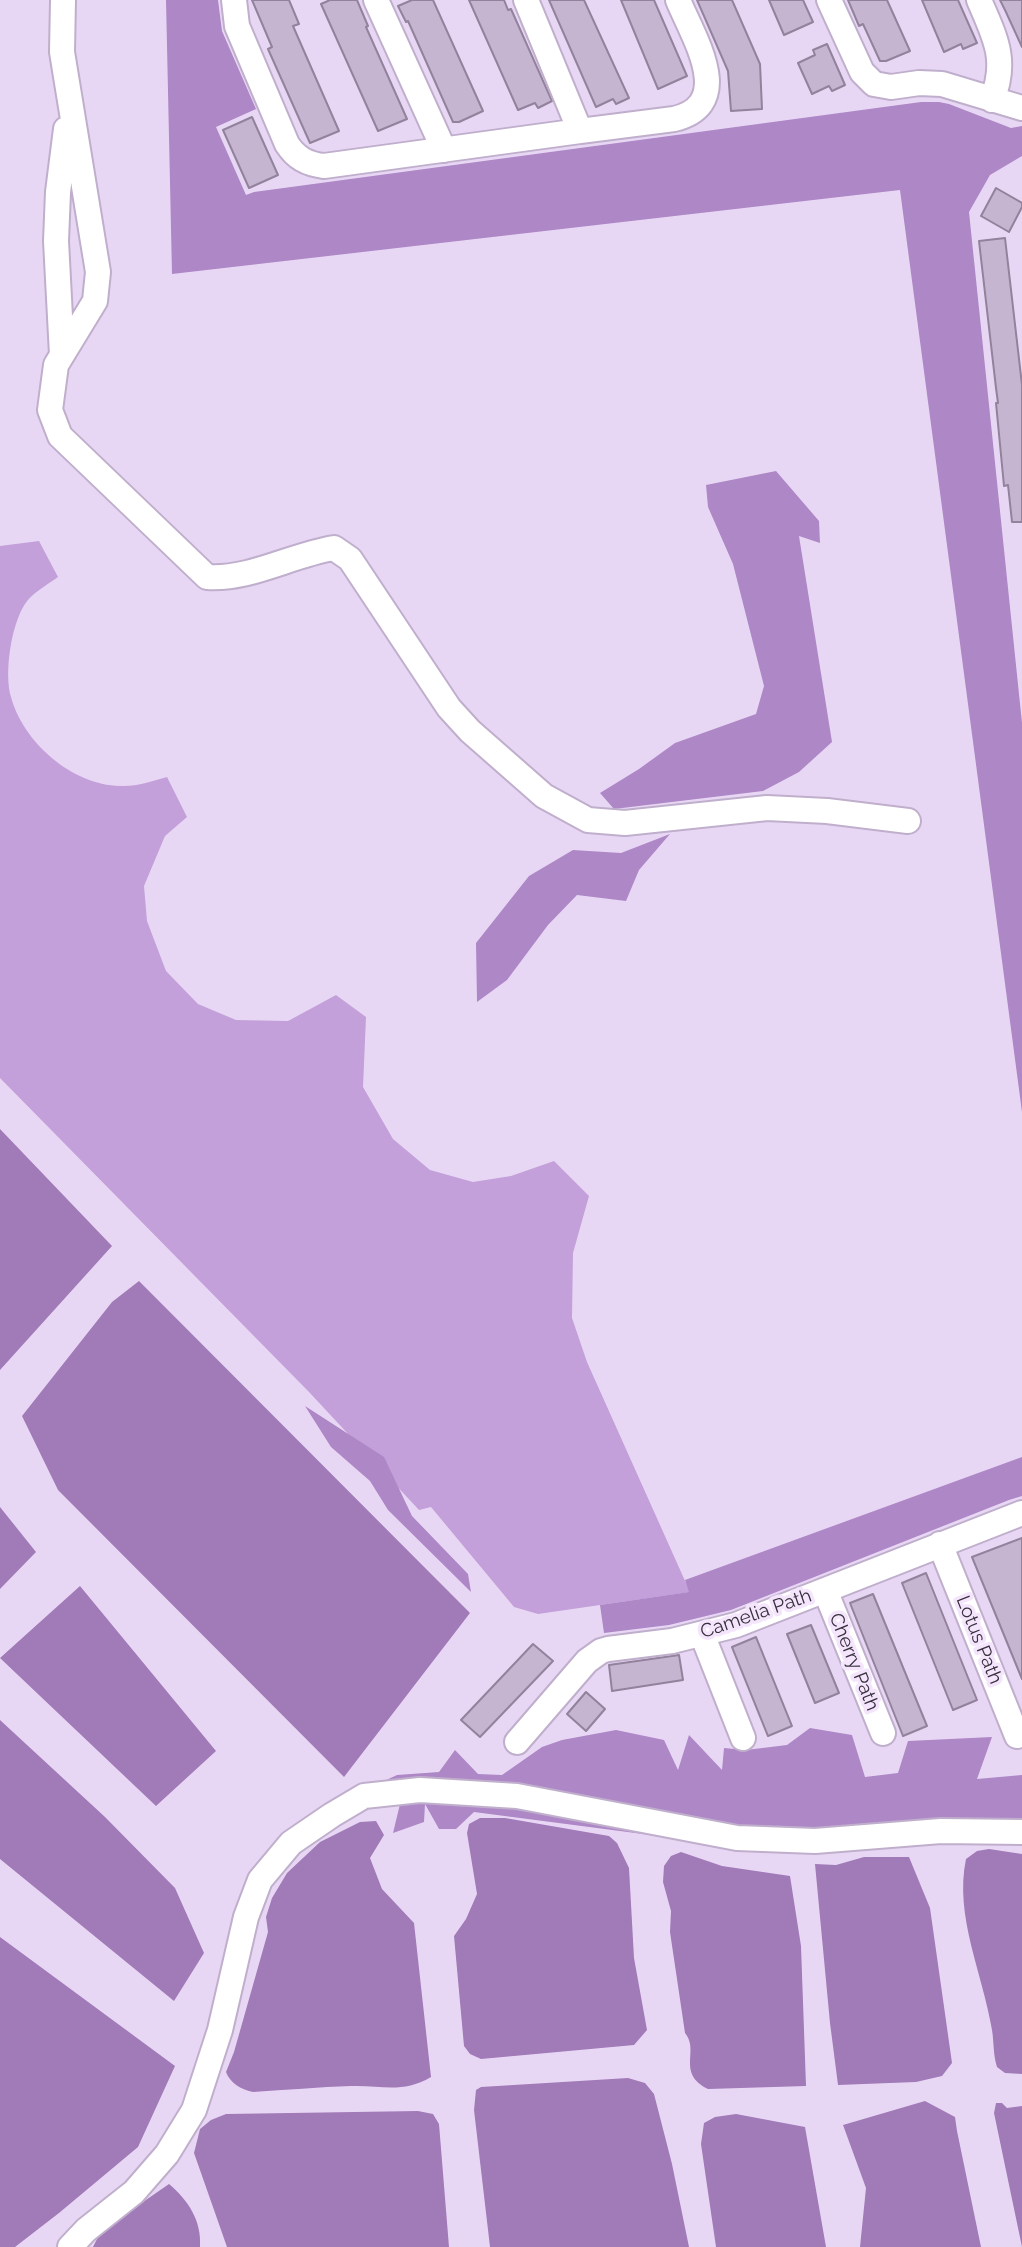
<!DOCTYPE html>
<html>
<head>
<meta charset="utf-8">
<style>
  body { margin:0 }
  canvas { display:block; background:#e8d7f4 }
</style>
</head>
<body>
<canvas width="1022" height="2247"></canvas>
<script>
const g = document.querySelector('canvas').getContext('2d');
g.lineJoin = 'round';
function fill(path, color) {
  g.fillStyle = color;
  g.fill(path, 'evenodd');
}
function strokePath(path, color, width, dash) {
  g.strokeStyle = color;
  g.lineWidth = width;
  g.lineCap = dash ? 'butt' : 'round';
  g.setLineDash(dash || []);
  g.stroke(path);
}
function drawText(font, color, halo, rows, align = 'center') {
  g.font = font + ' Raleway,sans-serif';
  g.lineWidth = 7;
  g.setLineDash([]);
  g.textBaseline = 'middle';
  g.strokeStyle = halo;
  g.fillStyle = color;
  for (const [text, x, y, turn = 0] of rows) {
    g.save();
    g.translate(x, y);
    g.rotate((+turn || 0) * Math.PI / 180);
    g.textAlign = isNaN(turn) ? turn : align;
    if (halo) g.strokeText(text, 0, 0);
    g.fillText(text, 0, 0);
    g.restore();
  }
}
fill(new Path2D(`
  M39,541L58,577C47,585 32,593 25,604C11,625 4,674 11,697C23,742 72,785 120,786C136,787 152,781 167,777L187,817L165,836L144,886L147,921L166,971L198,1004L236,1020L288,1021L336,995L366,1017L363,1087L393,1139L430,1170L473,1182L511,1176L554,1161L589,1196L573,1253L572,1318L587,1362L690,1592L538,1614L514,1607L431,1507L419,1510L309,1392L0,1078V546Z`), '#c3a0d9');
fill(new Path2D(`
  M166,0H218L222,31L256,109L216,127L246,195L254,192L921,102H939L949,104L1011,128L1022,126V156L990,175L969,212L1022,723V1112L900,190L172,274Z
  M776,471L819,521L820,543L799,536L832,742L799,772L763,791L614,809L600,793L639,769L675,743L756,714L764,686L733,564L708,507L706,485Z
  M670,834L639,870L626,901L577,895L548,925L507,980L477,1002L476,943L529,876L573,850L621,853Z
  M305,1406L384,1457L412,1516L468,1574L471,1592L388,1510L370,1481L331,1447Z
  M1022,1457V1496L1009,1500L731,1610L669,1625L604,1633L600,1605L689,1592L685,1580Z
  M810,1728L852,1735L865,1777L898,1773L908,1741L992,1737L977,1779L1022,1775V1840L819,1830L761,1852L643,1834L474,1812L456,1829H439L425,1804L424,1822L393,1833L400,1804L365,1790L397,1775L439,1772L455,1750L478,1774L502,1775L542,1747L562,1740L616,1730L664,1740L678,1770L689,1735L722,1770L724,1748L746,1750L787,1745Z`), '#ae87c6');
fill(new Path2D(`
  M0,1129L112,1246L0,1370Z
  M139,1281L470,1613L344,1777L58,1490L22,1416L112,1302Z
  M0,1507L36,1552L0,1589Z
  M80,1586L216,1751L156,1806L0,1658Z
  M0,1720L105,1817L175,1888L204,1953L174,2001L0,1859Z
  M480,1818H505L609,1836L617,1843L629,1868L634,1958L647,2030L634,2045L481,2059L470,2054L464,2046L454,1936L466,1919L477,1894L467,1833L469,1824Z
  M376,1821L384,1835L370,1858L382,1889L414,1923L431,2077C402,2094 382,2085 351,2086C319,2087 286,2090 253,2092C242,2090 230,2083 226,2072L234,2052L268,1932L266,1917L272,1898L287,1873L320,1842L360,1822Z
  M989,1849L1022,1854V2074L1005,2073L997,2067C993,2055 994,2042 992,2030C983,1974 954,1916 966,1859L977,1851Z
  M681,1852L722,1866L790,1876L801,1946L806,2086L708,2089C676,2073 700,2051 685,2033L670,1932L671,1911L663,1882L664,1866L671,1856Z
  M864,1857H909L930,1908L952,2063L942,2076L916,2082L838,2085L830,2023L815,1864L836,1865Z
  M0,1937L175,2066L138,2147L59,2213L15,2247H0Z
  M628,2078L645,2083L654,2094L672,2164L689,2247H490L474,2110L476,2090L481,2087Z
  M925,2101L955,2117L957,2131L981,2247H860L866,2188L843,2125Z
  M996,2103H1002L1007,2108L1022,2106V2247L994,2113Z
  M418,2111L433,2114L439,2124L449,2247H227L194,2153L200,2129L211,2120L226,2114Z
  M736,2114L805,2127L826,2247H716L701,2144L704,2123L715,2117Z
  M169,2184C188,2200 202,2221 200,2247H93L101,2231Z`), '#a17ab8');
const building = new Path2D(`
  M252,0H289L299,24L293,26L339,131L310,143L268,49L272,47Z
  M330,0H357L368,26L366,27L407,119L378,131L321,4Z
  M412,0H433L483,111L459,122H453L408,21L406,22L398,6Z
  M469,0H504L508,10L511,9L552,101L538,108L535,103L518,110Z
  M549,0H584L629,98L616,104L613,99L596,107Z
  M621,0H654L687,76L658,89Z
  M697,0H732L760,64L762,109L731,111L728,71Z
  M769,0H803L813,22L784,35Z
  M848,0H887L910,51L886,61H880L863,24L859,26Z
  M922,0H958L977,43L963,49L961,44L944,52Z
  M1000,0H1022V47L1005,10Z
  M827,44L845,85L832,91L829,86L812,94L798,63L815,55L813,50Z
  M252,117L278,175L249,188L223,130Z
  M996,188L1022,203V207L1009,232L981,216Z
  M1005,238L1022,385V522H1012L1008,485L1004,486L996,403H998L996,388L979,241Z
  M1022,1538V1679L972,1557Z
  M926,1573L977,1700L953,1710L902,1583Z
  M873,1594L927,1726L903,1736L850,1603Z
  M811,1625L839,1693L815,1703L787,1634Z
  M756,1637L792,1726L768,1736L732,1647Z
  M533,1644L553,1661L480,1737L461,1720Z
  M679,1655L683,1680L612,1691L609,1665Z
  M586,1692L605,1709L586,1731L567,1714Z`);
fill(building, '#c6b5d1');
strokePath(building, '#92829c', 2);
const minor = new Path2D(`
  M63,0L62,52L98,272L95,301L56,365L50,410L60,436L207,577C250,580 291,555 334,548L350,559L449,708L470,731L544,796L588,820L625,823L767,808L827,811L908,821
  M234,0L237,26L287,144C296,158 307,164 324,166L580,131L526,0
  M376,0L444,150
  M829,0L862,72L874,84L891,87L919,83L942,84L1022,108
  M979,0C995,37 1008,60 992,100
  M580,131L674,119C737,104 693,37 678,0
  M62,355L56,241L58,192L66,129
  M940,1544L1017,1736
  M825,1590L883,1733
  M702,1634L743,1738
  M517,1742L587,1661L601,1651L608,1649L672,1641L736,1625L1022,1513
  M70,2247L86,2230L134,2192L167,2154L194,2110L220,2030L246,1917L260,1880L291,1843L332,1815L364,1796L420,1790L517,1796L737,1838L815,1841L941,1831L1022,1832`);
strokePath(minor, '#c0afcc', 28);
strokePath(minor, '#fff', 24);
drawText('19px', '#37303c', '#f4e5fd', [
  ["Camelia Path",756,1614,-19],
  ["Lotus Path",979,1640,68],
  ["Cherry Path",854,1662,68]
]);
</script>
</body>
</html>
